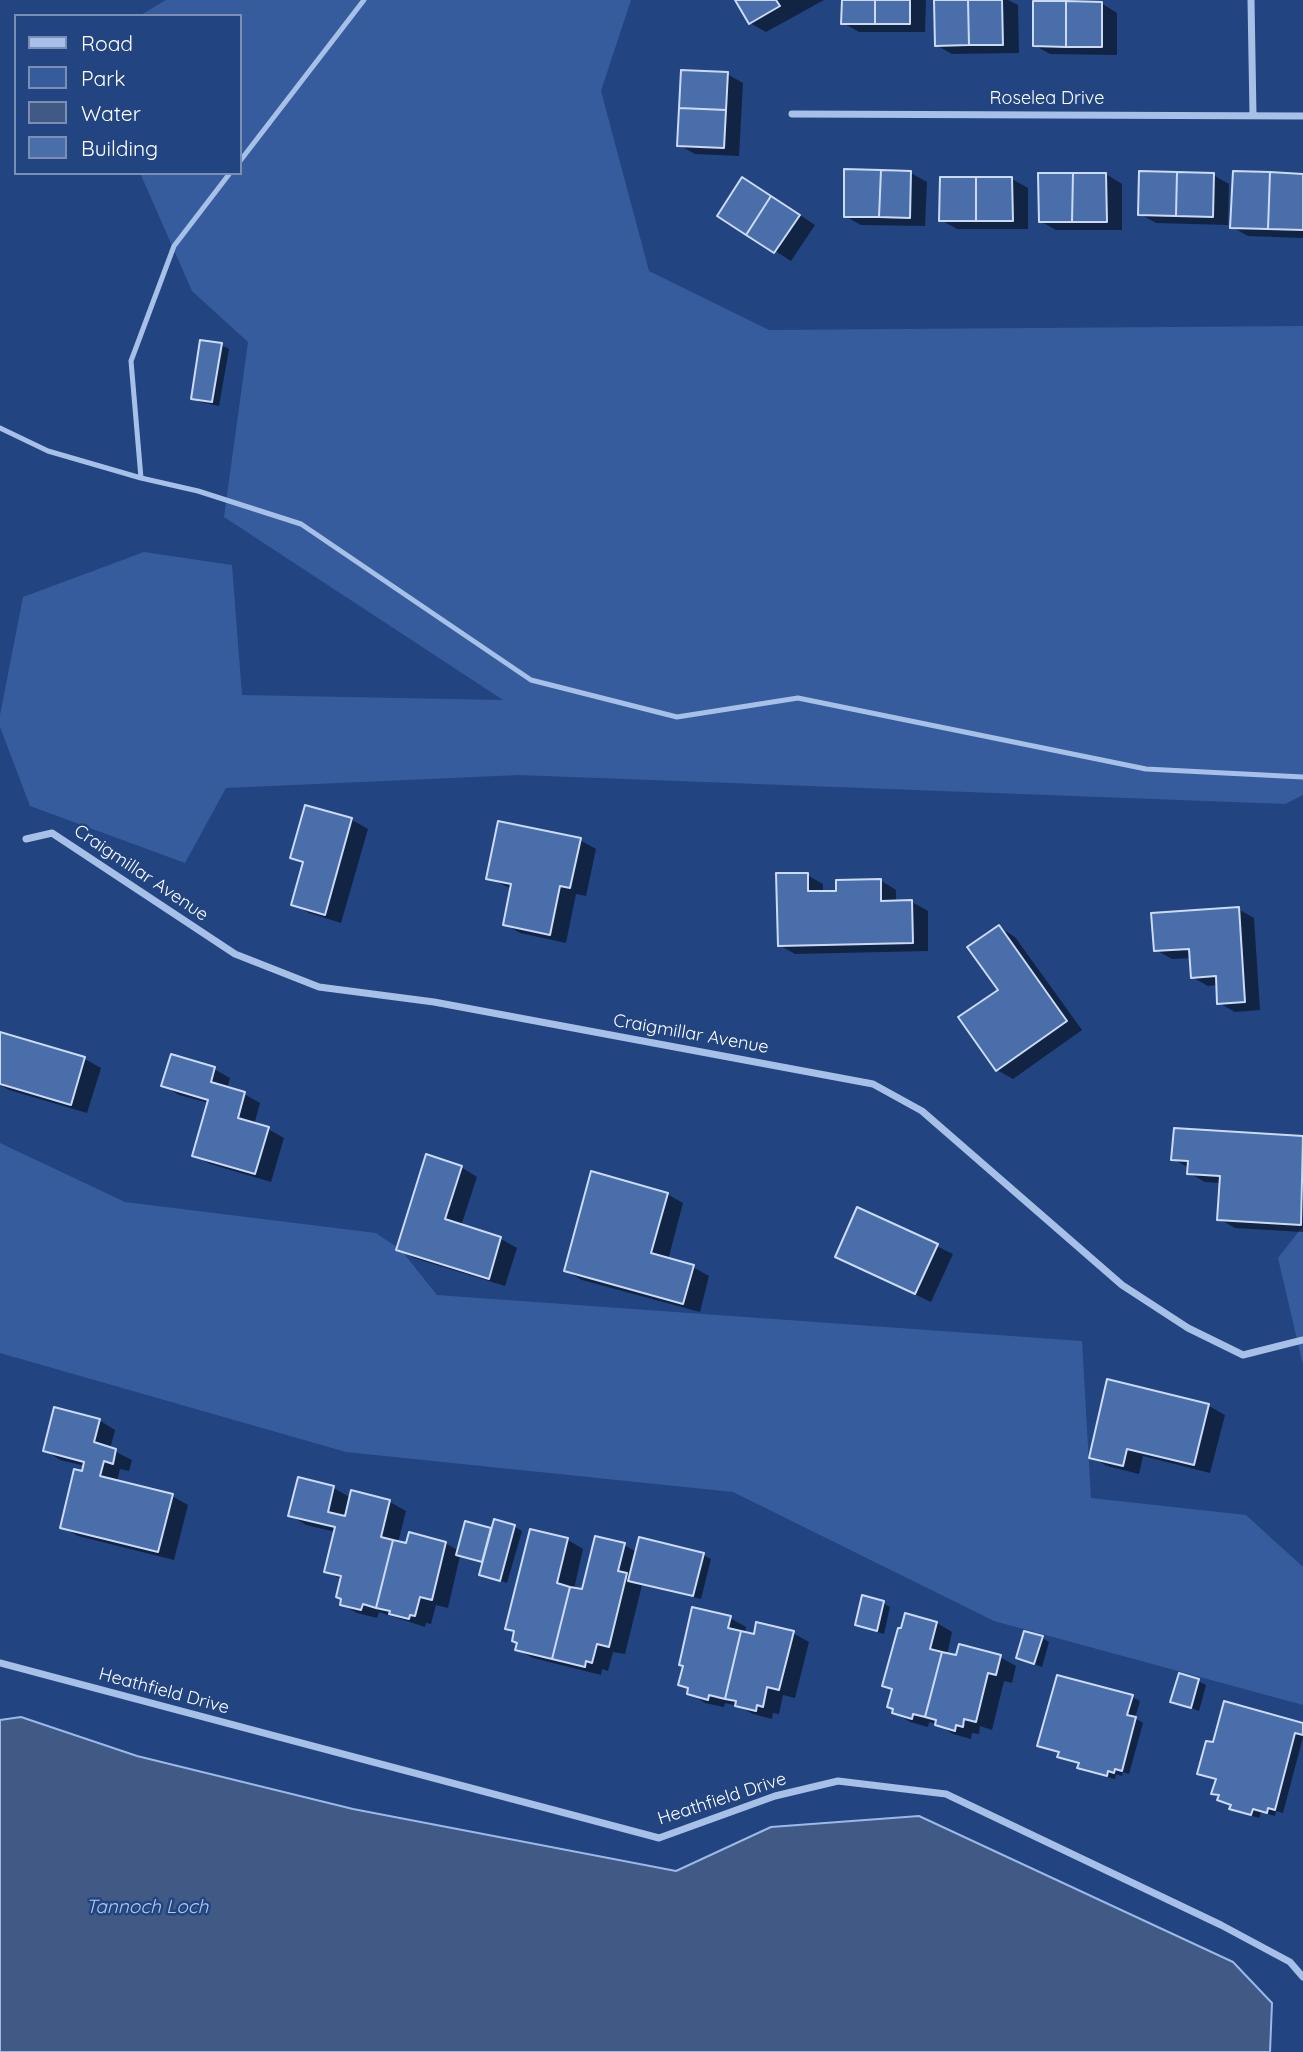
<!DOCTYPE html>
<html>
<head>
<meta charset="utf-8">
<style>
  body { margin:0 }
  #map { position:relative; width:1303px; height:2052px; overflow:hidden; background:#224480; font-family:Quicksand,sans-serif }
  canvas { display:block }
  .legend { position:absolute; left:14px; top:14px; width:228px; height:161px; box-sizing:border-box; background:#224480; border:2px solid #7a8fb3; margin:0; padding:9px 12px; list-style:none; font-size:21px; color:#fff }
  .legend li { display:flex; align-items:center; gap:14px; height:35px }
  .legend b { width:35px; border:2px solid #7a8fb3 }
</style>
</head>
<body>
<div id="map">
<canvas width="1303" height="2052"></canvas>
<ul class="legend">
<li><b style="height:9px;background:#a7c0e7"></b>Road</li>
<li><b style="height:19px;background:#365c9e"></b>Park</li>
<li><b style="height:19px;background:#405985"></b>Water</li>
<li><b style="height:19px;background:#4a6ea9"></b>Building</li>
</ul>
</div>
<script>
const g = document.querySelector('canvas').getContext('2d');
g.lineJoin = 'round';
function fill(path, color) {
  g.fillStyle = color;
  g.fill(path, 'evenodd');
}
function strokePath(path, color, width, dash) {
  g.strokeStyle = color;
  g.lineWidth = width;
  g.lineCap = dash ? 'butt' : 'round';
  g.setLineDash(dash || []);
  g.stroke(path);
}
function drawText(font, color, halo, rows, align = 'center') {
  g.font = font + ' Quicksand,sans-serif';
  g.lineWidth = 5;
  g.setLineDash([]);
  g.textBaseline = 'middle';
  g.strokeStyle = halo;
  g.fillStyle = color;
  for (const [text, x, y, turn = 0] of rows) {
    g.save();
    g.translate(x, y);
    g.rotate((+turn || 0) * Math.PI / 180);
    g.textAlign = isNaN(turn) ? turn : align;
    if (halo) g.strokeText(text, 0, 0);
    g.fillText(text, 0, 0);
    g.restore();
  }
}
fill(new Path2D(`
  M166,0H631L601,91L649,271L769,330L1303,326V795L1285,804L519,775L226,788L185,863L30,806L0,727V715L23,597L144,552L232,565L242,695L503,700L224,517L248,342L192,291L140,173H240V16H139Z
  M0,1143L125,1202L376,1233L401,1250L437,1295L1082,1341L1091,1498L1246,1515L1303,1567V1705L994,1621L733,1492L346,1452L0,1353Z
  M1303,1226V1365L1278,1258Z`), '#365c9e');
const water = new Path2D(`
  M21,1717L137,1756L353,1809L676,1871L771,1827L919,1816L1233,1962L1272,2003L1270,2052H0V1720Z`);
fill(water, '#405985');
strokePath(water, '#9bb9e8', 2);
fill(new Path2D(`
  M737,0H824L766,32L750,23Z
  M843,0H926L925,32H859L843,23Z
  M935,0H1008L1018,5L1019,53L952,54L936,45Z
  M1101,3L1117,13V55L1050,54L1034,45Z
  M727,74L743,83L739,156L695,154L679,145Z
  M911,173L927,182L925,226L861,225L845,216Z
  M1106,174L1122,184V230H1056L1040,221Z
  M1213,175L1229,184L1228,225L1156,223L1140,214Z
  M1303,175V238L1248,236L1232,227Z
  M1012,179L1028,188V229H957L941,220Z
  M759,188L815,225L791,261L719,215Z
  M221,345L229,349L219,406L200,402L193,398Z
  M307,807L352,820L368,829L341,923L309,913L293,904L304,865L292,858Z
  M580,840L596,849L586,896L576,894L566,943L520,933L505,924L512,889L488,878Z
  M807,875L823,884V893H838L880,880L896,890V902H912L928,911V951L795,954L779,945Z
  M1238,909L1254,918L1260,1010L1235,1012L1219,1003L1218,985L1208,986L1192,977L1191,958L1172,959L1156,950Z
  M999,927L1015,937L1082,1030L1013,1079L997,1070L1000,990Z
  M0,1034L85,1059L101,1068L87,1113L9,1090L0,1085Z
  M214,1069L230,1078L227,1089L244,1094L260,1103L254,1125L268,1129L284,1138L271,1182L210,1164L194,1155L209,1103L179,1095L164,1086Z
  M1175,1130L1303,1138V1232L1235,1228L1219,1219L1221,1183L1205,1182L1189,1173V1168L1173,1159Z
  M461,1167L477,1177L461,1226L501,1239L517,1248L505,1286L414,1258L398,1249Z
  M667,1194L683,1203L668,1260L693,1267L709,1276L700,1312L582,1280L566,1271Z
  M858,1209L953,1254L931,1302L837,1257Z
  M1109,1381L1209,1406L1225,1415L1210,1473L1143,1456L1139,1474L1107,1466L1091,1457Z
  M99,1420L115,1430L110,1449L132,1460L129,1471L120,1469L117,1482L172,1496L188,1505L174,1560L78,1536L62,1527L85,1466L60,1460L45,1450Z
  M300,1479L334,1488L351,1498L390,1502L406,1511L398,1543L407,1545L445,1543L459,1551L466,1523L493,1530L495,1521L515,1527L522,1531L507,1583L481,1574L484,1564L460,1556L448,1608L436,1605L431,1624L426,1623L425,1627L379,1612L377,1618L357,1613L341,1604L342,1580L326,1571L336,1532L306,1525L290,1515Z
  M531,1531L568,1540L583,1549L574,1589L583,1591L624,1545L637,1552L703,1555L711,1559L701,1599L642,1585L625,1654L613,1652L608,1671L602,1669L601,1675L533,1658L517,1649L519,1643L515,1632L507,1628Z
  M883,1603L890,1607L884,1634L857,1625Z
  M730,1618L746,1627L745,1634L755,1636L793,1633L809,1642L795,1698L783,1695L779,1714L773,1713L772,1719L753,1714L738,1706L725,1703L724,1707L705,1703L689,1693L690,1690L680,1685Z
  M937,1623L952,1632L947,1655L1000,1657L1016,1666L1012,1683L1004,1681L992,1730L980,1726L979,1734L972,1733L971,1739L953,1734L937,1724L929,1722L928,1727L910,1722L894,1712V1691L884,1685Z
  M1042,1638L1049,1642L1042,1667L1019,1658Z
  M1198,1681L1206,1685L1199,1711L1172,1701Z
  M1132,1697L1140,1701L1135,1718L1143,1723L1129,1774L1123,1772L1122,1776L1116,1774L1115,1779L1087,1772L1079,1767L1080,1765L1059,1757L1060,1753L1040,1745Z
  M1303,1724V1737L1283,1813L1276,1811L1275,1816L1261,1812L1259,1818L1239,1812L1231,1808L1232,1806L1219,1800L1220,1797L1214,1793L1217,1781L1199,1773L1214,1745Z`), '#0007');
const building = new Path2D(`
  M735,0H776L780,6L749,24Z
  M842,0H875V24H841Z
  M875,0H910V24H875Z
  M934,0H968L969,45L935,46Z
  M968,0H1002L1003,45H969Z
  M1033,1H1066V47L1033,46Z
  M1066,1L1102,2V47H1066Z
  M681,70L728,72L726,110L679,108Z
  M679,108L726,110L724,148L677,146Z
  M844,169L881,170L879,217H844Z
  M881,170L911,171L910,218L879,217Z
  M1139,171L1177,172L1176,216L1138,215Z
  M1233,171L1270,172L1268,229L1230,228Z
  M1177,172L1214,173L1213,217L1176,216Z
  M1270,172L1303,174V230L1268,229Z
  M1038,173H1073L1072,222H1039Z
  M1073,173H1106L1107,222H1072Z
  M742,177L771,196L746,235L717,216Z
  M940,177H976V221H939Z
  M976,177H1012L1013,221H976Z
  M771,196L800,215L774,253L746,235Z
  M200,340L222,343L212,402L191,399Z
  M305,805L352,818L325,915L291,905L303,862L290,858Z
  M498,821L581,838L570,888L560,886L550,935L503,925L511,884L486,879Z
  M776,873H808V891H836V880L881,879V901L912,900L913,943L778,946Z
  M1239,907L1245,1002L1217,1004L1216,976L1191,978L1189,949L1154,951L1151,913Z
  M999,925L1067,1021L996,1071L958,1017L998,990L967,947Z
  M0,1032L85,1057L71,1105L0,1084Z
  M171,1054L215,1067L211,1082L245,1092L238,1118L269,1127L255,1174L192,1156L208,1100L161,1086Z
  M1174,1128L1303,1136L1301,1225L1217,1220L1220,1176L1187,1174L1188,1161L1171,1160Z
  M426,1154L462,1166L445,1219L501,1237L489,1279L396,1250Z
  M591,1171L668,1193L651,1253L694,1265L683,1304L564,1271Z
  M857,1207L938,1244L915,1294L835,1257Z
  M1107,1379L1209,1404L1194,1465L1127,1449L1123,1466L1089,1458Z
  M54,1407L100,1419L94,1442L116,1449L113,1464L104,1461L100,1476L173,1494L158,1552L60,1528L74,1469L82,1471L84,1462L43,1451Z
  M298,1477L334,1486L328,1512L345,1516L351,1490L390,1500L381,1537L393,1540L376,1608L363,1604L361,1610L340,1605L341,1599L336,1597L341,1576L324,1572L335,1527L288,1516Z
  M494,1519L515,1525L500,1581L479,1575Z
  M465,1521L491,1528L482,1562L456,1555Z
  M530,1529L568,1538L557,1583L570,1587L552,1659L515,1650L517,1643L512,1641L514,1631L505,1629Z
  M409,1532L446,1542L432,1600L420,1597L415,1616L410,1615L409,1619L389,1614L390,1611L376,1608L393,1540L406,1543Z
  M595,1536L625,1543L618,1571L627,1573L609,1647L597,1644L592,1663L586,1661L585,1667L552,1659L570,1587L582,1589Z
  M639,1537L704,1553L693,1596L628,1581Z
  M862,1595L884,1601L877,1631L855,1625Z
  M692,1607L731,1616L728,1628L741,1631L725,1699L709,1695L708,1700L687,1694L688,1688L678,1685L683,1666L679,1665Z
  M905,1613L937,1622L930,1649L942,1652L925,1717L913,1714L912,1719L892,1713L893,1709L887,1707L892,1689L882,1686L898,1628H901Z
  M756,1622L794,1631L779,1690L767,1687L763,1707L757,1705L756,1711L735,1706L736,1701L725,1699L741,1631L754,1634Z
  M1024,1631L1043,1636L1034,1664L1016,1658Z
  M959,1644L1001,1655L996,1675L988,1673L976,1722L964,1719L963,1727L956,1725L955,1731L935,1725L936,1720L925,1717L942,1652L956,1655Z
  M1179,1673L1199,1679L1191,1708L1170,1702Z
  M1057,1675L1133,1695L1127,1715L1136,1717L1122,1771L1115,1769L1114,1773L1108,1771L1107,1776L1077,1768L1079,1763L1057,1757L1059,1752L1037,1746Z
  M1224,1701L1303,1723V1735L1295,1733L1275,1810L1268,1808L1267,1813L1253,1809L1251,1815L1229,1809L1231,1805L1217,1800L1219,1795L1211,1794L1216,1779L1197,1774L1206,1741L1213,1742Z`);
fill(building, '#4a6ea9');
strokePath(building, '#cbdbf6', 2);
strokePath(new Path2D(`
  M240,161L364,0
  M0,428L48,451L141,478L198,491L301,524L531,680L677,717L798,698L1146,769L1303,777
  M141,478L131,361L174,246L230,173`), '#a7c0e7', 5);
strokePath(new Path2D(`
  M1251,0L1253,115
  M792,114L1303,116
  M26,839L52,833L235,954L319,987L434,1002L873,1084L922,1111L1122,1285L1188,1328L1243,1355L1303,1340
  M0,1663L659,1838L775,1796L838,1781L946,1794L1221,1925L1290,1962L1303,1977`), '#a7c0e7', 7);
drawText('18px', '#fff', '#224480', [
  ["Roselea Drive",1047,99],
  ["Craigmillar Avenue",141,873,34],
  ["Craigmillar Avenue",691,1034,10],
  ["Heathfield Drive",164,1691,15],
  ["Heathfield Drive",722,1799,-18]
]);
drawText('italic 19px', '#b3caef', '#224480', [
  ["Tannoch Loch",147,1907]
]);
</script>
</body>
</html>
